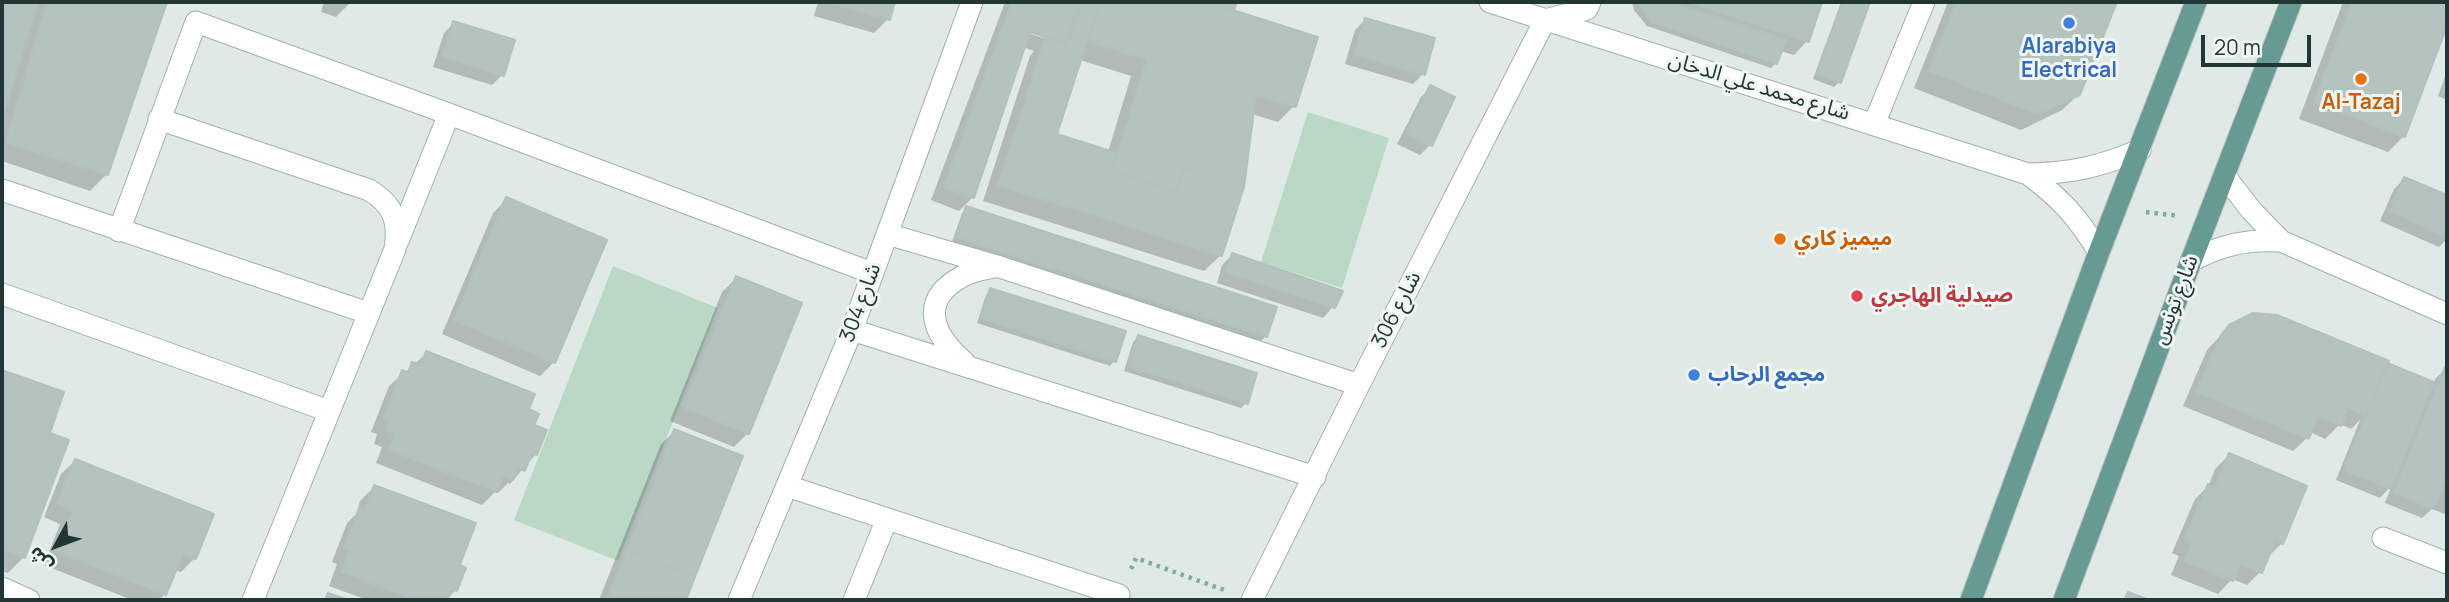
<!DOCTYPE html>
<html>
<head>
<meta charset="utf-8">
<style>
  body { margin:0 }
  #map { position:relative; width:2449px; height:602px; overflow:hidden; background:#dfe9e6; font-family:Manrope,"Noto Sans Arabic",sans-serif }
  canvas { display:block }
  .frame { position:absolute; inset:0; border:4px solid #223734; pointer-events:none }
  .north { position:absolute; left:21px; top:511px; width:70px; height:70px; -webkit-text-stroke:5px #eff6f3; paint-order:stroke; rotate:229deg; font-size:19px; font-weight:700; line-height:28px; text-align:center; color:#223734 }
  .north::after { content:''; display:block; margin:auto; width:24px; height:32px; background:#223734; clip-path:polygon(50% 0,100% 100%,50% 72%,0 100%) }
  .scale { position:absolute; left:2201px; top:35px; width:110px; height:32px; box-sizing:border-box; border:4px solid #223734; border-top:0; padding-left:9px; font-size:21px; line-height:24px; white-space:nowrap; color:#223734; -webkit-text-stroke:5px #eff6f3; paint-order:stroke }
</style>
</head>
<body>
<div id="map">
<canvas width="2449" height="602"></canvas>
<div class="frame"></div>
<div class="north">ش</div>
<div class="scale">20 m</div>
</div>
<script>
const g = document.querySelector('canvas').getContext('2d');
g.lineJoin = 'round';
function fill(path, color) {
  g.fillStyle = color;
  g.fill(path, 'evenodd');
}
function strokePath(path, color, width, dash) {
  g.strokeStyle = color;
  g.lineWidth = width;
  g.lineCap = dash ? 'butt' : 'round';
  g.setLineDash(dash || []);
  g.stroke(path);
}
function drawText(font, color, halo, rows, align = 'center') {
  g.font = font + ' Manrope,"Noto Sans Arabic",sans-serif';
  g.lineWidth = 6;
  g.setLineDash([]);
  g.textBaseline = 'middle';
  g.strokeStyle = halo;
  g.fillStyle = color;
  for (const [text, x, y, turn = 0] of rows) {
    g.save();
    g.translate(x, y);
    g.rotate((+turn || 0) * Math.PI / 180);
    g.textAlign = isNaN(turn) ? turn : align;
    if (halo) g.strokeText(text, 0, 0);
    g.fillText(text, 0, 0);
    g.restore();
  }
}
fill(new Path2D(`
  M1308,112L1389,138L1342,288L1261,262Z
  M613,266L718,308L618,561L514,520Z`), '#bad8c6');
fill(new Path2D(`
  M2,2H165L107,174L90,191L2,161Z
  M324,2H351L336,17L321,12Z
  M818,2H894L888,19L874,33L814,16Z
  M1005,2H1235L1230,11L1294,106L1278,122L1252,114L1221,255L1204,271L983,201L1030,56L1034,51L1023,47L973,197L959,211L931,200ZM1023,27L1059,40V43L1021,31ZM1080,60L1131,76L1108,152L1055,135Z
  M1632,2H1821L1807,41L1794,55L1780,51L1776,63L1771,68L1647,26L1634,10Z
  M1841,2H1869L1839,82L1834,87L1813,79Z
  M1948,2H2115L2079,94L2062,110L2021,130L1914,88Z
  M2343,2H2447V21L2404,136L2388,152L2299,119Z
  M1365,20L1423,74L1413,84L1345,64L1355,30Z
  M454,23L502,75L492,85L433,67L444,33Z
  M2447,71V100L2438,96Z
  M1431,87L1430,145L1420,155L1397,144L1421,97Z
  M2404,179L2447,197V239L2439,247L2380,221L2394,189Z
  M507,199L554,362L540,376L442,334L493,213Z
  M967,208L1266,336L1261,341L952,242L962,213Z
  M1232,255L1333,307L1323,318L1217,283L1222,265Z
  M736,278L748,433L734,447L670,421L722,292Z
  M991,290L1114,361L1110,366L977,323L986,295Z
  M2230,326L2385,364L2433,384L2435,379L2445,369H2447V515L2432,509L2422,518L2385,503L2392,485L2380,498L2336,480L2360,420L2351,429L2340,424L2325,439L2310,432L2307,438L2293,451L2183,406L2207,350Z
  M1138,337L1246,403L1241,408L1124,371L1133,342Z
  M427,353L526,410L532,426L536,454L510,484L508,483L498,493L495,492L482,505L376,463L382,447L374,444L377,434L371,432L389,386Z
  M2,371L62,393L47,434L24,557L8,573L2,571Z
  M675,431L740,457L684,600H599L661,444Z
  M2229,455L2282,543L2268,557L2260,572L2247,585L2232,579L2218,594L2171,575L2179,556L2172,553L2195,499L2209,485L2215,469Z
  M75,461L195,558L181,572L174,570L165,594L159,600H132L44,565L60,524L44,517L61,474Z
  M374,487L458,566L456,590L446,600H360L362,598L329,586L337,564L332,562L347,523L356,514L360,501Z`), '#0003');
const building = new Path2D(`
  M2,2H38L2,119Z
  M47,2H167L108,175L6,142Z
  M826,2H895L890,20Z
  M1012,2H1080L1066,44L1030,32L974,198L944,187Z
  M1081,2H1100L1057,134L1117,153L1112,170L1177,192L1185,167L1244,187L1222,256L998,185L1045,38L1067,45Z
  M1100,2H1207L1318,37L1296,107L1256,95L1244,187L1185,167L1177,192L1112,170L1147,60L1088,41Z
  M1211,2H1237L1234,10Z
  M1638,2H1670L1786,40L1777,64L1652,22Z
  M1688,2H1822L1809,42Z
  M1843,2H1870L1841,83L1816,74Z
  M1957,2H2117L2080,95L2038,114L1929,71Z
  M2352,2H2447V26L2405,137L2314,102Z
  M1365,18L1435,38L1425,75L1354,55Z
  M453,21L515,40L504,76L442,57Z
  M2447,76V94L2442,91Z
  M1430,85L1455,97L1432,146L1406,133Z
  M2404,177L2447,195V237L2389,211Z
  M506,197L607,240L555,363L454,320Z
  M966,206L1277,307L1267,337L956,237Z
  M1232,253L1343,291L1335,308L1226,273Z
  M736,276L802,303L749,434L683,407Z
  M990,288L1126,331L1116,362L981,318Z
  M2253,313L2277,315L2389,361L2366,416L2348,408L2341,426L2318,416L2309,439L2196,392L2221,335L2229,325Z
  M1138,335L1257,373L1248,404L1128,366Z
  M426,351L535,394L529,409L539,414L534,425L547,430L537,455L532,453L525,471L518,468L513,480L503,476L497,492L388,449L395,434L386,430L390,421L384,418L402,370L408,373L412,362L421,365Z
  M2387,363L2434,382L2391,489L2344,470Z
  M2445,367H2447V476L2434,509L2394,493Z
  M2,370L64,392L50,433L69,440L25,558L2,549Z
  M674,429L743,456L695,577L627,550Z
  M2229,453L2307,486L2283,544L2275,541L2262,573L2240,564L2233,581L2184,561L2192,542L2185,539L2208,484L2215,487Z
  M75,459L214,514L196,559L183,554L166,595L56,551L73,510L57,503Z
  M374,485L476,523L460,565L466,568L457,591L452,589L447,600H417L341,572L350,550L344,548L360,507L365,509Z
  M627,550L695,577L686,600H607Z
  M2128,592L2149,600H2124Z
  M328,593L348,600H325Z`);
fill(building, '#b5c3bf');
strokePath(building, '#b2c1bd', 2);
const minor = new Path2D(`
  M1490,2L2028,174C2061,199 2077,216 2099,252
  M159,119L369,190C394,205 399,221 395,249L253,600
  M1874,124L1924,2
  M2028,174C2072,173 2099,167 2140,150
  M2224,175L2251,210L2281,241
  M2,190L368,313
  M119,231L196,22L449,114L872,273
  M887,234L997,266L1359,385
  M398,241L449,114
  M2191,261C2221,245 2247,239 2281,241L2447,314
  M2,294L329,411
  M852,330L1315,477
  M964,362C932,334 918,300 963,276C972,271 985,269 995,267
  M787,486L1119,595L1117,600
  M2383,538L2447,563
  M2,588L29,600
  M739,600L852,330L972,2
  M854,600L887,519
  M1252,600L1359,385L1545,20L1587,9L1590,2`);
const major = new Path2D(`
  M1971,600L2099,252L2196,2
  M2064,600L2191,261L2291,2`);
strokePath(minor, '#a3b0ad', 23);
strokePath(major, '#bdc3c2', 23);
strokePath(new Path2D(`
  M2146,212L2179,216
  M1131,569L1136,558L1224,590`), '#82a9a2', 4.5, [3.5, 5]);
strokePath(minor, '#fff', 21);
strokePath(major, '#689a94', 21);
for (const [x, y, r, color] of [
  [2069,23,7,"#3f7fe0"],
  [2361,79,7,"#e8710a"],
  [1780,239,7,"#e8710a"],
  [1857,296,7,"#e0444e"],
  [1694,375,7,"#3f7fe0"]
]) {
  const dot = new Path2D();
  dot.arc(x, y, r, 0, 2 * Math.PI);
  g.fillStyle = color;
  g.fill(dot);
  strokePath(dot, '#eff6f3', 2.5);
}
drawText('bold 21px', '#366cbe', '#eff6f3', [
  ["Alarabiya",2069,47],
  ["Electrical",2069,71],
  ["مجمع الرحاب",1708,375,"left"]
]);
drawText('21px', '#223734', '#eff6f3', [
  ["شارع محمد علي الدخان",1759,87,17],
  ["شارع تونس",2176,300,-69],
  ["شارع 304",861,303,-70],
  ["شارع 306",1397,310,-63]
]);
drawText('bold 21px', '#c56008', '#eff6f3', [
  ["Al-Tazaj",2361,103],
  ["ميميز كاري",1794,239,"left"]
]);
drawText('bold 21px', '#be3a42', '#eff6f3', [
  ["صيدلية الهاجري",1871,296]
], 'left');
</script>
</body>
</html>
